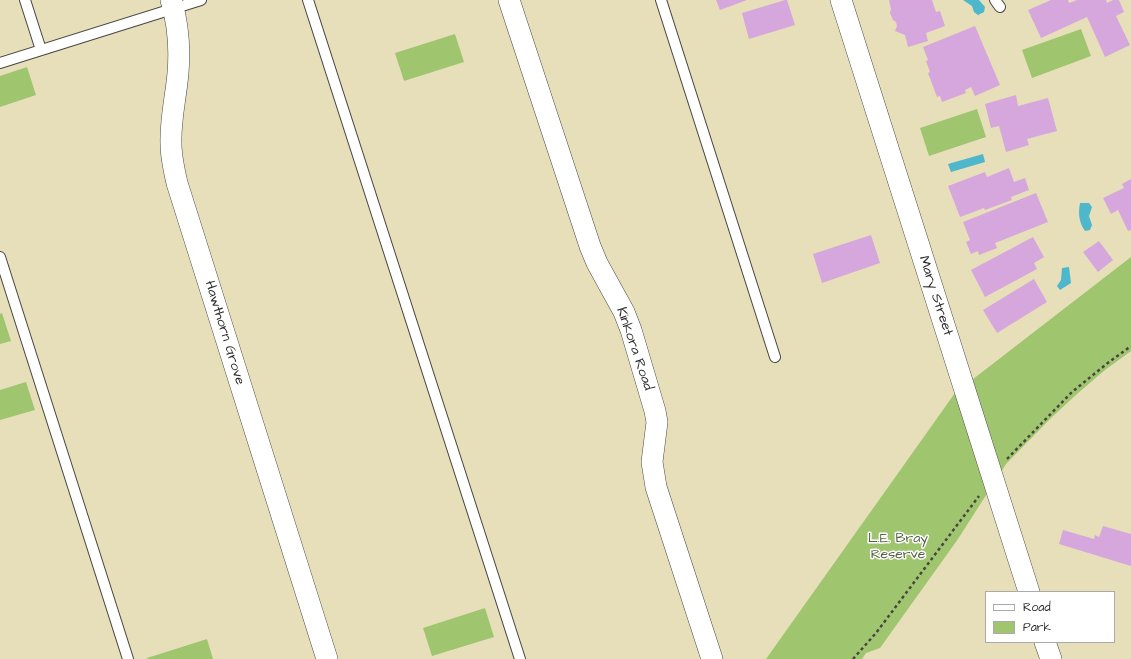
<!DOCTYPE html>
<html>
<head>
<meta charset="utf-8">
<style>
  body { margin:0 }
  #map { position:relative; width:1131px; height:659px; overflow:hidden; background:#e6dfba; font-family:"Architects Daughter",sans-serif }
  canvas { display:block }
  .legend { position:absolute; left:985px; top:591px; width:130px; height:52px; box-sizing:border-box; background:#fff; border:1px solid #aaa; margin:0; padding:5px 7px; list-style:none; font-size:12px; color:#2b2b2b }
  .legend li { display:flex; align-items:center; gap:8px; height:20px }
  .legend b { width:20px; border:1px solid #aaa }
</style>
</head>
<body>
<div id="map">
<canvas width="1131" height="659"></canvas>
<ul class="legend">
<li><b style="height:5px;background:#fff"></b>Road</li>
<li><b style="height:11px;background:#a0c56f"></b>Park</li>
</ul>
</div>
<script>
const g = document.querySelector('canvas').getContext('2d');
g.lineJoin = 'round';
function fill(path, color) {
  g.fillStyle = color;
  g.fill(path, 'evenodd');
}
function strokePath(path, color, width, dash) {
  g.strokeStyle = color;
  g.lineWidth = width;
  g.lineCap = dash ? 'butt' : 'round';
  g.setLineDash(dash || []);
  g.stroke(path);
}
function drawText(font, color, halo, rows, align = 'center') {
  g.font = font + ' "Architects Daughter",sans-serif';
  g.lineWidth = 3;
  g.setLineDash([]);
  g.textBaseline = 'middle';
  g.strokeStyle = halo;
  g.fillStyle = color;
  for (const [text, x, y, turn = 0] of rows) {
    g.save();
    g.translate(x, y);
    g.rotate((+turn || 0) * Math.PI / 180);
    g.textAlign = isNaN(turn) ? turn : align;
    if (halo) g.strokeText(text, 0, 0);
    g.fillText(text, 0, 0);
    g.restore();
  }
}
fill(new Path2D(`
  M1081,29L1091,56L1032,78L1022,50Z
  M455,34L464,62L404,81L395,53Z
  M27,67L36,95L0,107V76Z
  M977,109L986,137L929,156L920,128Z
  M1131,257V351L1105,370L1078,393L1050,419L1006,464L958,539L880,648L866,653L862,659H766L955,393Z
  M2,313L11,341L0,344V314Z
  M26,382L35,410L0,420V390Z
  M485,608L494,637L432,656L423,628Z
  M207,639L213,659H147V658Z`), '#a0c56f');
fill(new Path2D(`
  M963,0H979L985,7L984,12L978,15L974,12L972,6Z
  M983,154L985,162L951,172L948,164Z
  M1080,203H1089L1092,207L1089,216L1092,225L1090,230L1085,231C1079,222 1078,214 1080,203Z
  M1069,267L1071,283L1060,290L1057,286L1061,280L1062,268Z`), '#4eb7cb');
fill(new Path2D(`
  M716,0H747L720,10Z
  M785,0H787L795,25L749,39L742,13Z
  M889,0H932L936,12L940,11L945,26L926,33L928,41L908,47L905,35L895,31L897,26L896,22L893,20L890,13L891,9Z
  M1051,0H1068L1069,3L1077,0H1106L1107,3L1113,0H1119L1124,12L1116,16L1130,45L1105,57L1087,17L1041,38L1028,10Z
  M975,26L1000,85L975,96L971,87L965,90L966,93L942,102L940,96L937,97L928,73L930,72L926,61L928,60L923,47Z
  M1016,95L1018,106L1048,98L1057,131L1027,139L1029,145L1006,152L999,126L991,128L985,104Z
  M1009,168L1014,182L1025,178L1029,190L1011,197L1012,200L985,210L984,208L960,217L948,186L985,172L987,177Z
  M1131,179V230L1128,231L1118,210L1111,214L1103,198L1124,188L1122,184Z
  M1036,193L1048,222L995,243L997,248L979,255L978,251L971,254L966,242L970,240L963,222Z
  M871,235L880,263L822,283L813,254Z
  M1033,237L1044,257L1034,263L1037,269L985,297L971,270Z
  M1099,241L1113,260L1098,272L1083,252Z
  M1034,279L1047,302L997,333L983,310Z
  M1103,526L1131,534V566L1059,544L1063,530L1094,539L1095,535L1099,537Z`), '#d6a7dc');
const service = new Path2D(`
  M25,0L41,50
  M308,0L520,659
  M661,0L775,357
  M995,0L1000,7
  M0,63L201,0
  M0,257L128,659`);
const minor = new Path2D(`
  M171,0C178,23 180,49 178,73C176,97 170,120 171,144C171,157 174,170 177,183L327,659
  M509,0L590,246L597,263L624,312L631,330L655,411L657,422L652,462L656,487L712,659
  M841,0L1029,592
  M1045,642L1051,659`);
strokePath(service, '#474640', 12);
strokePath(minor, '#474640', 22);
strokePath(new Path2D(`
  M1007,459L1072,392L1109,362L1131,346
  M853,659L876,633L979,496`), '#474640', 2.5, [3, 3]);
strokePath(service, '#fff', 10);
strokePath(minor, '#fff', 21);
drawText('14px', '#2b2b2b', '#fff', [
  ["Mary Street",935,296,72],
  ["Hawthorn Grove",224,333,73],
  ["Kinkora Road",634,349,71]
]);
drawText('14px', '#546143', '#fff', [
  ["L.E. Bray",898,539],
  ["Reserve",898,555]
]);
</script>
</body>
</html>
